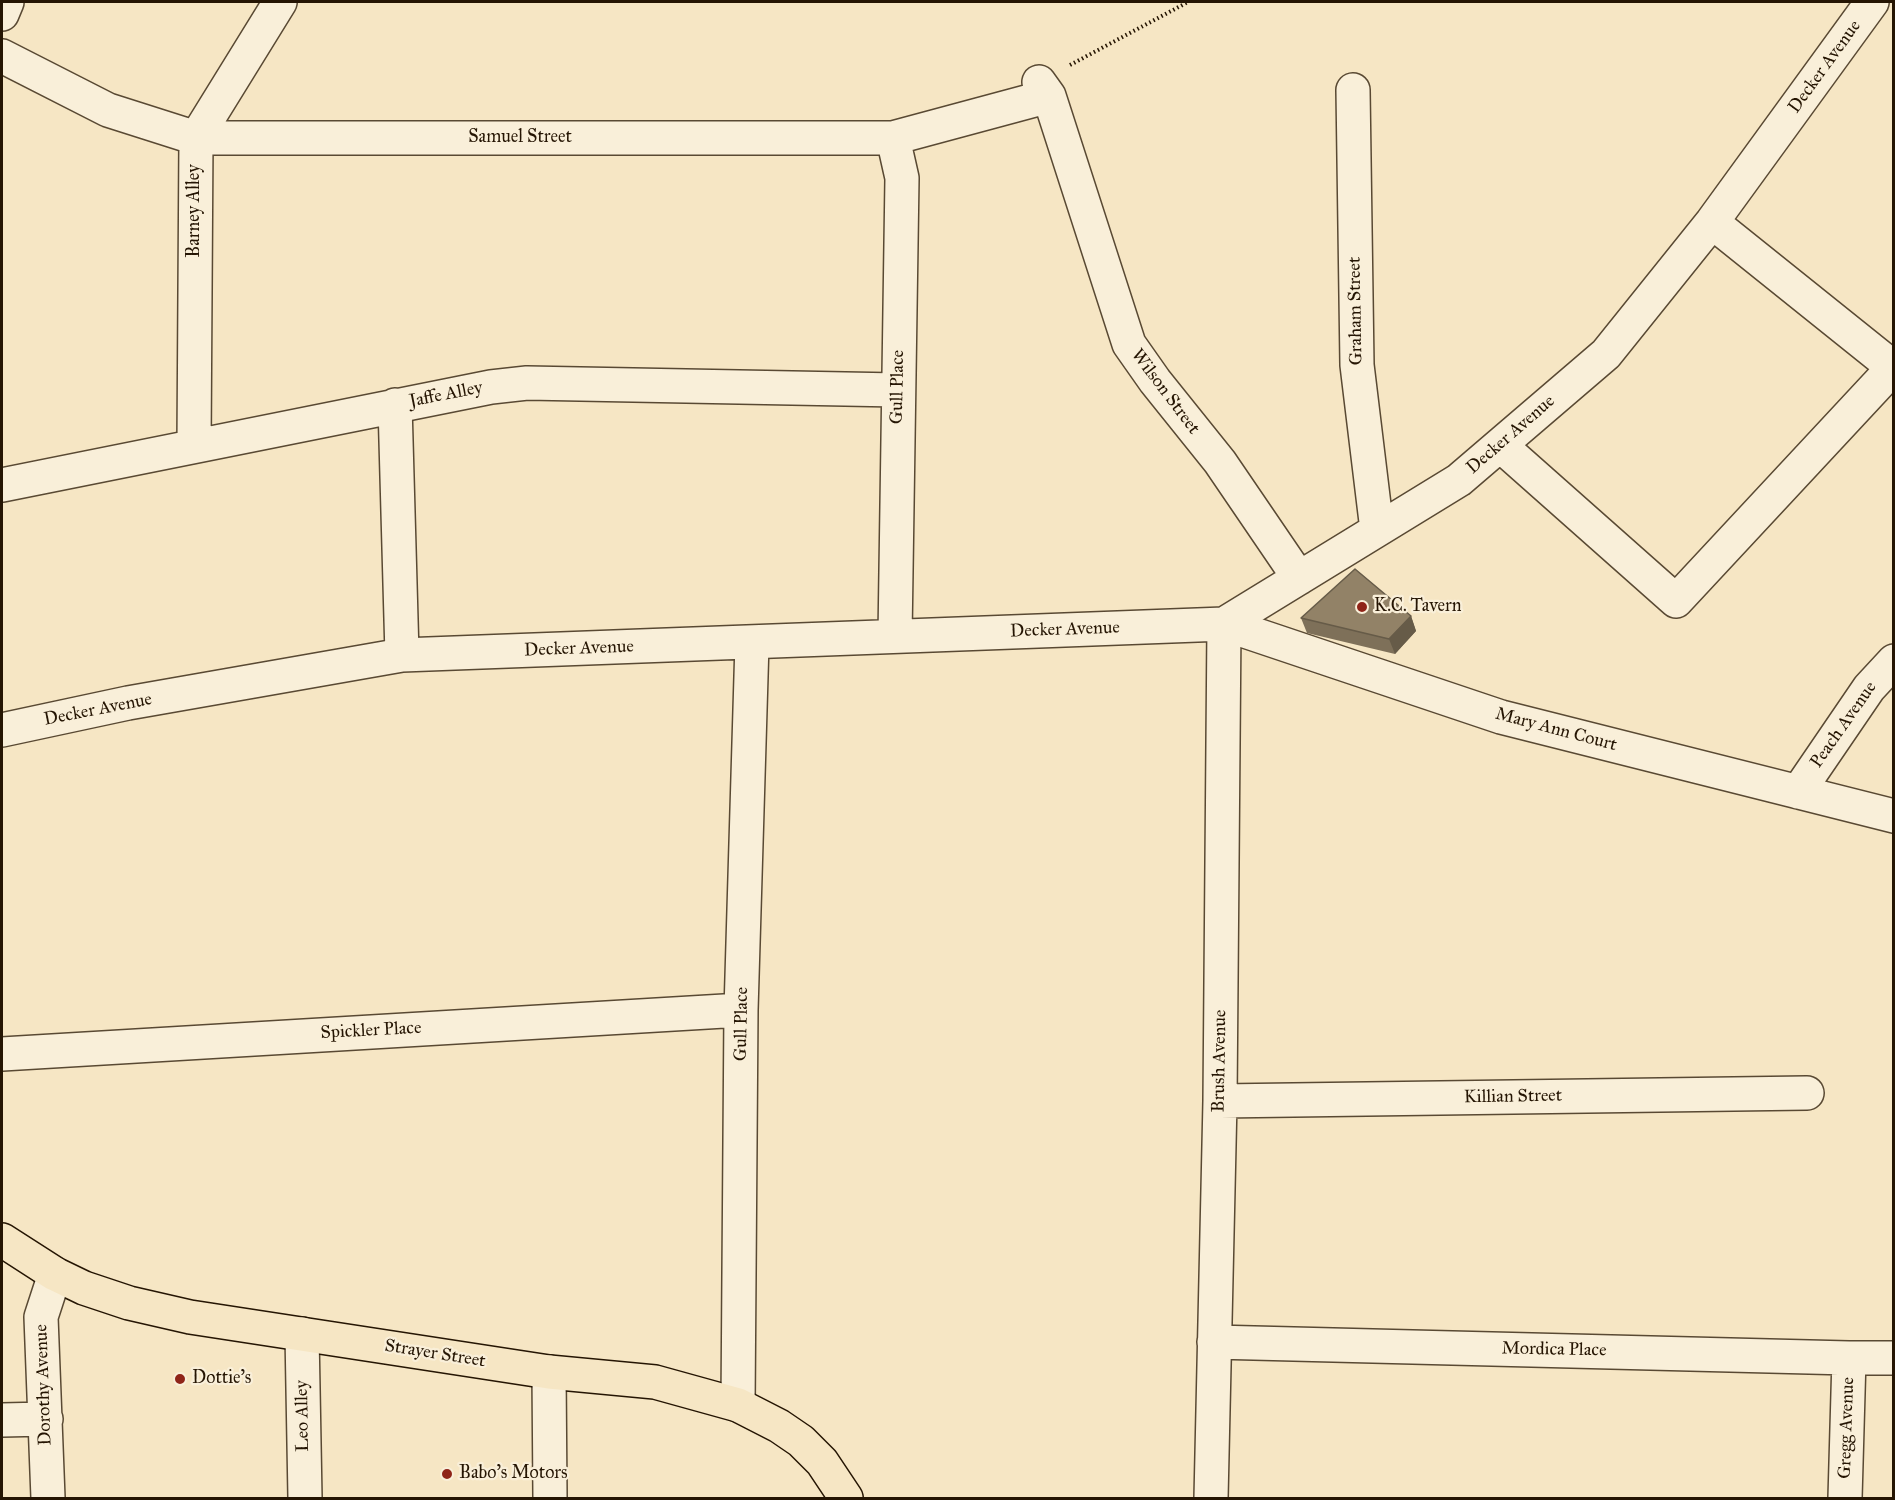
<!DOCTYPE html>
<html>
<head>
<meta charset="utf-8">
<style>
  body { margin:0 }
  #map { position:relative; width:1895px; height:1500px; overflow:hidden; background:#f6e6c4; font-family:"IM FELL Great Primer",serif }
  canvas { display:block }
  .frame { position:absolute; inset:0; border:3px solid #251503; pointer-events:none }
</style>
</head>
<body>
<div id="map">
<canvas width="1895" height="1500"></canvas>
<div class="frame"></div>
</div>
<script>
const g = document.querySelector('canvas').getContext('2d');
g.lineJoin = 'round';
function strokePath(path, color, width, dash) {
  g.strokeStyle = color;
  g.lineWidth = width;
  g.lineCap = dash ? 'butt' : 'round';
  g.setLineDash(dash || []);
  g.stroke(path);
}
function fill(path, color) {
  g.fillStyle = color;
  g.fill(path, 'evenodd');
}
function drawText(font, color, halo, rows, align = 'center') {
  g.font = font + ' "IM FELL Great Primer",serif';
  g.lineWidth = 4.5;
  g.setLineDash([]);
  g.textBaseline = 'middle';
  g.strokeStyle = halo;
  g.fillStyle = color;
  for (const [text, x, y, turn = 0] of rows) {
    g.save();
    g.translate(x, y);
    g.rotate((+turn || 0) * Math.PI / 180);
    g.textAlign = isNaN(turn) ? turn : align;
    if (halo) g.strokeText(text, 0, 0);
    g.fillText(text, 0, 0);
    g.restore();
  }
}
const minor = new Path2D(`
  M2,14L7,2
  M2,56L108,110L196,138H893L1049,96
  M1039,82L1049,96L1129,344L1155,381L1220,462L1299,578
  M1353,90L1357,365L1377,530
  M893,138L902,178L895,636
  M1712,222L1894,368
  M395,405L402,655
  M194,445L196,138L280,2
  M1500,445L1676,601L1893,368
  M2,485L491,387L527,383L898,390
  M1224,624L1501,717L1894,816
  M2,730L128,703L402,655L1224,624L1459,480L1606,354L1712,222L1872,2
  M1798,792L1869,688L1894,661
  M2,1054L741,1010
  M1220,1101L1807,1093
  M302,1334L305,1498
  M1214,1342L1849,1358H1894
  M549,1372L550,1498
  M738,1405L741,1010L752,643
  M2,1420L46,1419
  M48,1498L41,1317L55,1274
  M1211,1498L1220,1101L1224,624
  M1845,1498L1849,1358`);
const highway = new Path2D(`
  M2,1240L55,1274L84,1288L129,1303L190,1317L549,1372L655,1382L738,1405L779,1426L801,1441L822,1462L846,1498`);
strokePath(minor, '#594933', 36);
strokePath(highway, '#251503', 36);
strokePath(new Path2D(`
  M1070,65L1188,2`), '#251503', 4, [1.5, 3]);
strokePath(minor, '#f9efd9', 33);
strokePath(highway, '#f6e6c4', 33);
fill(new Path2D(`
  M1411,616L1416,631L1395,654L1307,633L1301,618Z`), '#7e7059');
fill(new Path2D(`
  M1411,616L1416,631L1395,654L1389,639Z`), '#665b48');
const building = new Path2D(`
  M1355,569L1411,616L1389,639L1301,618Z`);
fill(building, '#928267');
strokePath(building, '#665b48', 1.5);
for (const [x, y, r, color] of [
  [1362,607,6,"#8f2418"],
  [180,1379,6,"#8f2418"],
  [447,1474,6,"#8f2418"]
]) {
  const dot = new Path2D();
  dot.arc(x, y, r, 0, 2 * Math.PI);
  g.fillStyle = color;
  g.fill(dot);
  strokePath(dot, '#f9efd9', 2);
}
drawText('18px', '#251503', '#f9efd9', [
  ["Decker Avenue",1825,67,-54],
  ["Samuel Street",520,138],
  ["Barney Alley",195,211,-90],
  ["Graham Street",1356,311,-91],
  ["Gull Place",898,387,-89],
  ["Wilson Street",1165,392,53],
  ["Jaffe Alley",446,395,-11],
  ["Decker Avenue",1511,435,-41],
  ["Decker Avenue",1065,630,-2],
  ["Decker Avenue",579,649,-2],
  ["Decker Avenue",98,710,-11],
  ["Peach Avenue",1844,725,-55],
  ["Mary Ann Court",1556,730,15],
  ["Gull Place",742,1024,-89],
  ["Spickler Place",371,1031,-3],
  ["Brush Avenue",1220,1061,-89],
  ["Killian Street",1513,1097,-1],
  ["Mordica Place",1554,1350,1],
  ["Strayer Street",435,1354,9],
  ["Dorothy Avenue",44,1385,-92],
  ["Leo Alley",303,1416,-91],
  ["Gregg Avenue",1847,1428,-88]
]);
drawText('18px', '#251503', '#f9efd9', [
  ["K.C. Tavern",1374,607],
  ["Dottie's",192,1379],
  ["Babo's Motors",459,1474]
], 'left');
</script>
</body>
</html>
